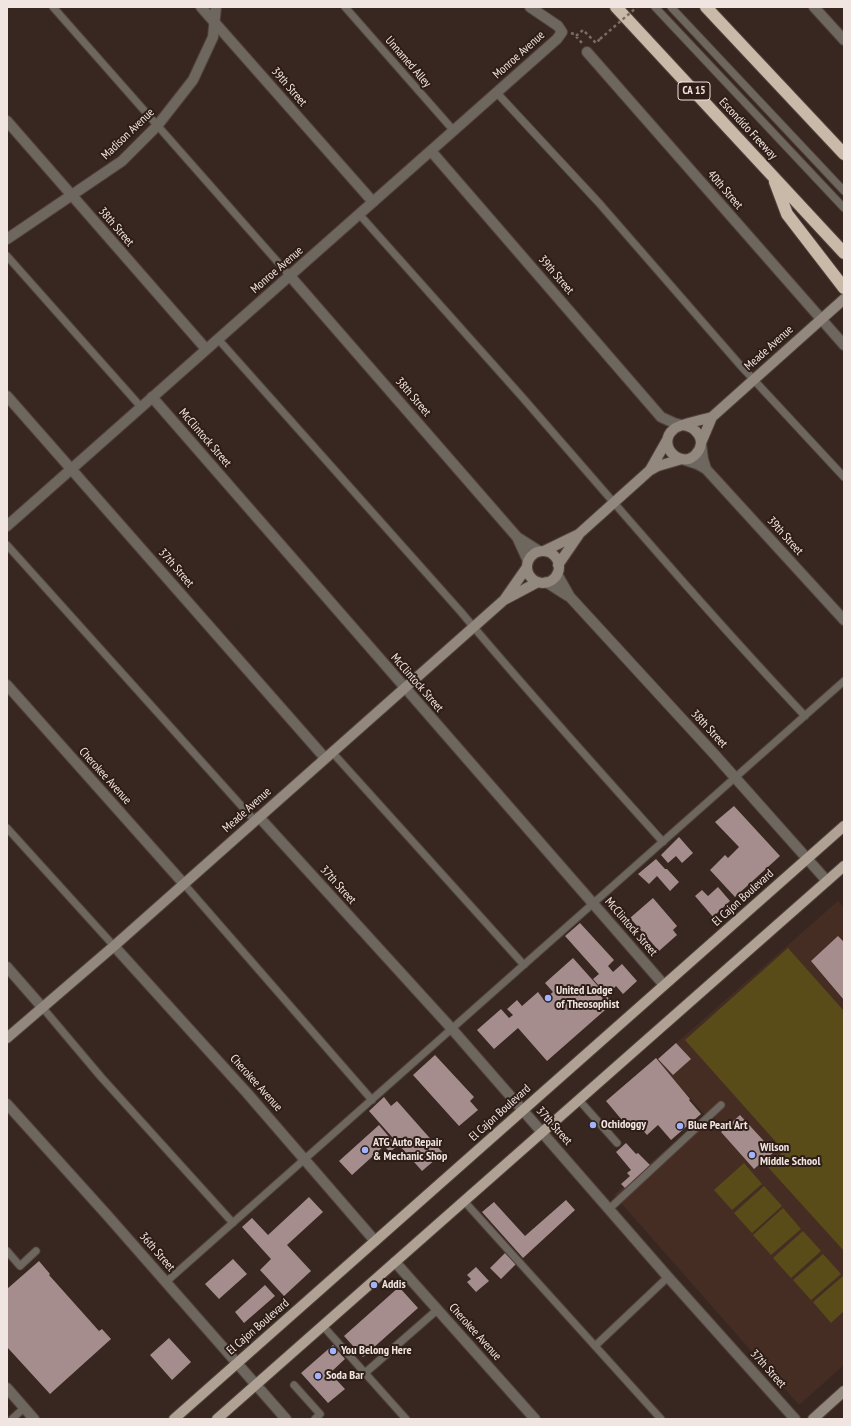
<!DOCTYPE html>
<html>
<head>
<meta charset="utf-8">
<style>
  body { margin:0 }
  #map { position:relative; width:851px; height:1426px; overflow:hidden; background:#382720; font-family:"PT Sans Narrow",sans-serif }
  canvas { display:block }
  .frame { position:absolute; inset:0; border:8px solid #f1e5e1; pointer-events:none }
</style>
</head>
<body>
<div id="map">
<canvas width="851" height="1426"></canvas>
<div class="frame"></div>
</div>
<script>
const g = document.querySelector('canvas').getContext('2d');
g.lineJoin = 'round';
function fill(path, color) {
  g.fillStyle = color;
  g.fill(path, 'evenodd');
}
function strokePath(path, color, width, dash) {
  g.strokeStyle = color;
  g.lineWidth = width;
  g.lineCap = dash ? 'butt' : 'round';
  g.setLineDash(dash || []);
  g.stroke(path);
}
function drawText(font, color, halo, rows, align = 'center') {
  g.font = font + ' "PT Sans Narrow",sans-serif';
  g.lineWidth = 4;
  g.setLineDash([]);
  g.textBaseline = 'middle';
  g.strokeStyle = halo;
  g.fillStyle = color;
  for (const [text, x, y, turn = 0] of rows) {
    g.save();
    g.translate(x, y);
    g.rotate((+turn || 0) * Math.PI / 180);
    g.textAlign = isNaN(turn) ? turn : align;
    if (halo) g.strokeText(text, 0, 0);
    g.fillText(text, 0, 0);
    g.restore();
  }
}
fill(new Path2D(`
  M838,901L844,907V1365L799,1405L614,1195L705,1115L657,1060Z`), '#452d24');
fill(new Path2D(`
  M788,948L844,1011V1251L767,1166L784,1151L685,1040Z
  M744,1163L762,1184L732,1210L714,1190Z
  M764,1186L782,1206L752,1233L734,1213Z
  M783,1208L801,1229L771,1255L753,1235Z
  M803,1231L821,1251L791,1278L773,1258Z
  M823,1254L841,1274L811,1300L793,1280Z
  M843,1276L844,1277V1311L831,1323L813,1302Z`), '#594c19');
fill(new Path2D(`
  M734,806L780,856L735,897L710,870L725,855L728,858L739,847L715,822Z
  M679,837L693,853L682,863L676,856L668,863L661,855Z
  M656,859L665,869H667L679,882L670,891L657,876L649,884L638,874Z
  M718,887L730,901L713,917L695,896L702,890L708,896Z
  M653,898L677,926L673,930L677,935L659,951L630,918Z
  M580,923L614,960L608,966L613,972L622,964L637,981L623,994L616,986L607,995L593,979L599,974L565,936Z
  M838,936L844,942V1000L811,961Z
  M573,958L613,1003L547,1061L518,1028L494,1049L477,1030L501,1009L509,1018L513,1015L507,1009L517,1000L522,1006L538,992L544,1000L553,992L545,983Z
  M676,1043L691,1059L673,1075L658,1059Z
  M435,1055L474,1097L470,1101L478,1110L459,1126L413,1075Z
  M656,1058L690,1099L689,1100L701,1114L671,1140L658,1125L647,1135L639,1126L632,1132L606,1101Z
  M384,1097L391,1106L397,1101L443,1153L422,1171L369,1111Z
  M740,1115L774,1152L754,1169L721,1132Z
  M379,1125L397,1146L390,1152L384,1146L352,1175L339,1161Z
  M626,1143L636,1154L638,1153L650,1165L625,1188L621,1184L630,1176L627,1173L631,1170L616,1152Z
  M309,1197L323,1212L287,1245L311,1271L284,1296L260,1270L271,1259L242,1227L252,1218L268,1235Z
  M566,1200L575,1210L523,1258L482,1212L494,1202L525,1236Z
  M505,1253L516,1264L501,1279L490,1268Z
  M233,1259L247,1274L219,1299L205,1284Z
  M39,1261L50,1274L49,1275L99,1331L102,1329L111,1339L50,1394L7,1347V1289Z
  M476,1267L489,1281L476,1292L467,1282L471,1279L467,1275Z
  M265,1285L275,1296L244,1323L235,1312Z
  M399,1287L418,1308L363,1357L344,1336Z
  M169,1338L191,1362L172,1380L150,1355Z
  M333,1345L345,1359L330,1373L345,1389L328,1403L301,1373Z`), '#a58d8d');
const service = new Path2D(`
  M53,7L290,276
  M345,7L454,131
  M655,7L844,208
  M671,7L844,191
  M497,93L599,203L740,365L844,477
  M359,214C414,276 469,337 523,398C616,505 708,613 805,716
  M7,256L141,407
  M218,339L461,612C526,690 595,766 663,842
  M7,545L255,821
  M332,752L524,965
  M7,828L114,946
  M184,884L372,1100
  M42,1007L101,1077L233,1223
  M579,1100L617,1143
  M464,1201L661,1419
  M609,1209L721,1105
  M7,1251L20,1266L36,1251
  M166,1282L844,681
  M323,1326L406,1419
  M595,1346L668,1277
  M365,1373L437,1310
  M294,1385L320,1414L315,1419
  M12,1419L24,1408`);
const minor = new Path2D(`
  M201,7L373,202
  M814,7L844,40
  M587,52L844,345
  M7,121L206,349
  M431,151L661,417L674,423L682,425
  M290,276L517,537L539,551
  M7,396L325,758
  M152,397L664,985
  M682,459L697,464L706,469L703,459L701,443
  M706,469L844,620
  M517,537L528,561
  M259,817L452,1029L668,1277L795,1419
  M114,946L247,1093L375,1241
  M7,967L42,1007
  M7,1104L107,1215L286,1419
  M395,1262L535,1419
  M7,1388L34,1419`);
const tertiary = new Path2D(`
  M7,239L122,161L157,126L193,80L213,37L216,7
  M7,526L557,39L562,32L558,26L530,7
  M557,574L570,597L715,755L827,881
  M546,582L568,596
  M7,685L184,884`);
const secondary = new Path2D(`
  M682,425C696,426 708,441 696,454C681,471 655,444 674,429C680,424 703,420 712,417L844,299
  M701,443L712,417
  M650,470L667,440
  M544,551L579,534
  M527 567a16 16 0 1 1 32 0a16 16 0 1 1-32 0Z
  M558,565L580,533L649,471L658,466L682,459
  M506,599L538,582
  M7,1038L114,946L504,600L527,567
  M813,1419L844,1391`);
const primary = new Path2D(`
  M174,1419L844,826
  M217,1419L844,866`);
const motorway = new Path2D(`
  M616,7L844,253
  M706,7L844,154
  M775,182L787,214L844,288`);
strokePath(service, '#52423b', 9);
strokePath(minor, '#52423b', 12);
strokePath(tertiary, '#52423b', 12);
strokePath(secondary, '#52423b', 12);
strokePath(primary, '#52423b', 12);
strokePath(motorway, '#52423b', 14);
strokePath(new Path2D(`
  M571,33L574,34L582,43
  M576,36L583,30L596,43L600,39`), '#7b6c66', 2.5, [3, 3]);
strokePath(service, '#6d6760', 7);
strokePath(minor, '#6d6760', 10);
strokePath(tertiary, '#6d6760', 10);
strokePath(secondary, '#92887d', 10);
strokePath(primary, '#afa294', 10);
strokePath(motorway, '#c8b9a8', 12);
strokePath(new Path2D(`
  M600,39L637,7`), '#7b6c66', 2.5, [3, 3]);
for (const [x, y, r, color] of [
  [548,998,4,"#a1b3fd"],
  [593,1125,4,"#a1b3fd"],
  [680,1126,4,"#a1b3fd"],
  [365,1150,4,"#a1b3fd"],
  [752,1155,4,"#a1b3fd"],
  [374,1285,4,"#a1b3fd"],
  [333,1351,4,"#a1b3fd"],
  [318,1376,4,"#a1b3fd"]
]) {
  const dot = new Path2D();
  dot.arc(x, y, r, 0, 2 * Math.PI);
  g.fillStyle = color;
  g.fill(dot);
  strokePath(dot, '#2e1d17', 1.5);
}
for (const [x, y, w] of [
  [694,91,32]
]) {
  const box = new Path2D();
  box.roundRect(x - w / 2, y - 9, w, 18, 3);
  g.fillStyle = '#2e1d17';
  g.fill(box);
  strokePath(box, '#f1e5e1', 1);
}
drawText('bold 11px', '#f1e5e1', null, [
  ["CA 15",694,91]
]);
drawText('12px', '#f1e5e1', '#2e1d17', [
  ["Monroe Avenue",519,55,-42],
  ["Unnamed Alley",408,62,49],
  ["39th Street",289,87,49],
  ["Escondido Freeway",748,129,47],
  ["Madison Avenue",128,134,-44],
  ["40th Street",725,190,49],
  ["38th Street",116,227,49],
  ["Monroe Avenue",277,270,-41],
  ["39th Street",556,275,49],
  ["Meade Avenue",769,348,-42],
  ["38th Street",413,397,49],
  ["McClintock Street",205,438,49],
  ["39th Street",785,536,48],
  ["37th Street",176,568,49],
  ["McClintock Street",417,683,49],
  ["38th Street",709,729,47],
  ["Cherokee Avenue",105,776,48],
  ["Meade Avenue",247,810,-42],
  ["37th Street",338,885,48],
  ["El Cajon Boulevard",743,898,-42],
  ["McClintock Street",631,927,49],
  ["Cherokee Avenue",256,1083,48],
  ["El Cajon Boulevard",500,1113,-42],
  ["37th Street",554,1126,48],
  ["36th Street",157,1252,49],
  ["El Cajon Boulevard",258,1327,-41],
  ["Cherokee Avenue",475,1332,48],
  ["37th Street",768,1369,48]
]);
drawText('bold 12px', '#f1e5e1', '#2e1d17', [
  ["United Lodge",556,991],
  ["of Theosophist",556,1005],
  ["Ochidoggy",601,1125],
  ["Blue Pearl Art",688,1126],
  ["ATG Auto Repair",373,1143],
  ["& Mechanic Shop",373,1157],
  ["Wilson",760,1148],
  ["Middle School",760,1162],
  ["Addis",382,1285],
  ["You Belong Here",341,1351],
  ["Soda Bar",326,1376]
], 'left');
</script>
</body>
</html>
